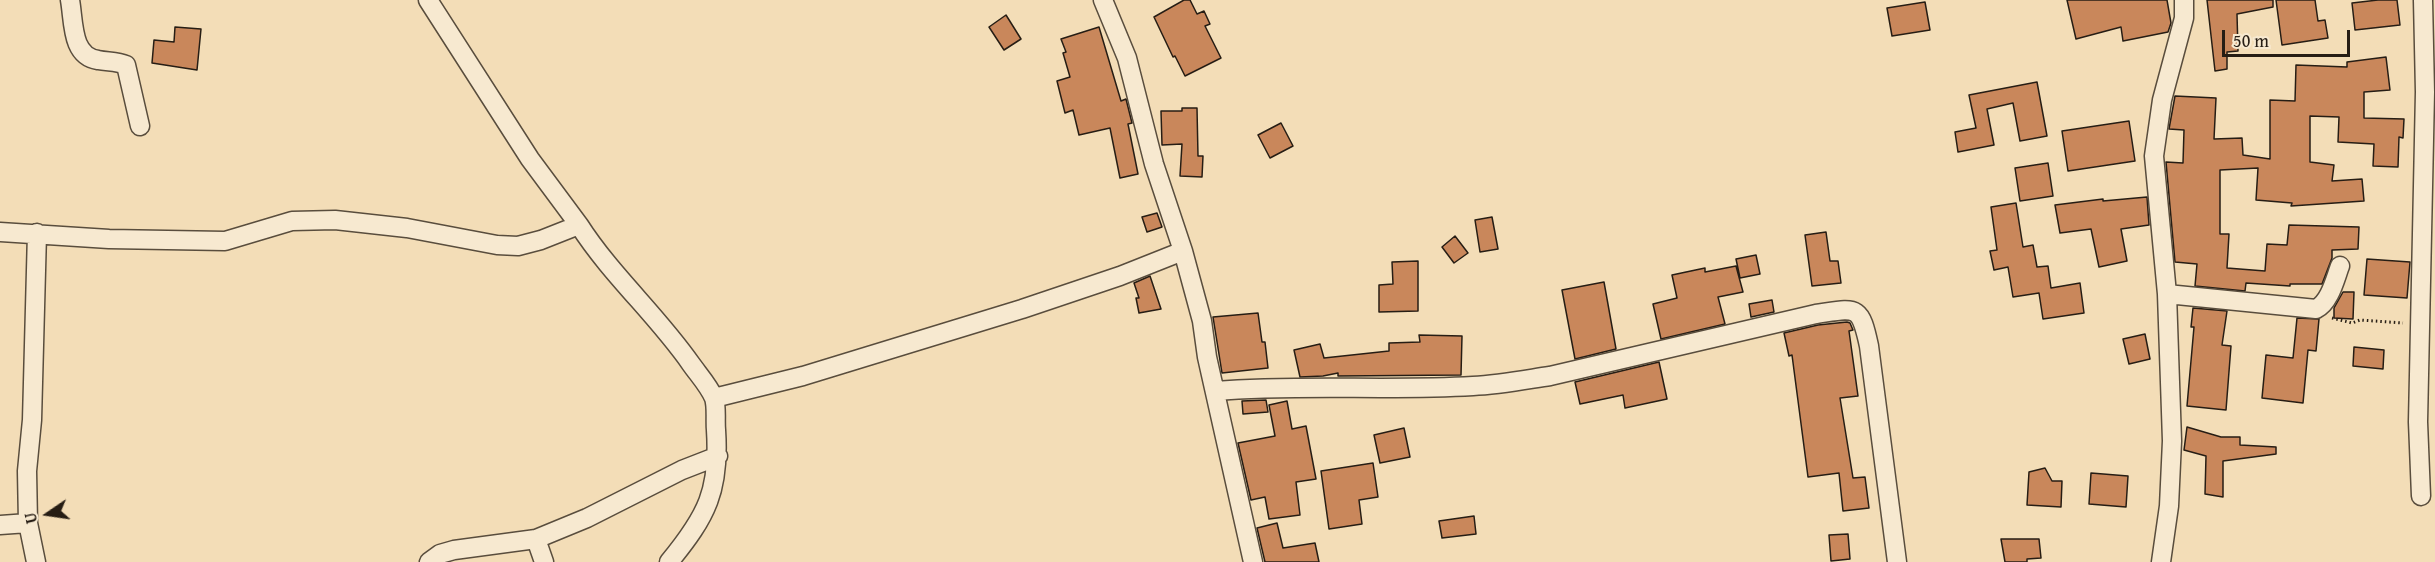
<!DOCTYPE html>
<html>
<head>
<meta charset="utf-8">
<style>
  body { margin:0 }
  #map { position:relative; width:2435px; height:562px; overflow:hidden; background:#f3ddb7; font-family:"Gentium Book Plus",serif }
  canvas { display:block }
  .north { position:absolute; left:18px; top:484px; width:60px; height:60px; -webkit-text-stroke:4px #f7e9d0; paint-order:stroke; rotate:257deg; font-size:16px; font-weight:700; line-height:24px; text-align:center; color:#261d14 }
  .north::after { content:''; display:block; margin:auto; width:21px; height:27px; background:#261d14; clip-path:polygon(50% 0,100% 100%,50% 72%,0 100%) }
  .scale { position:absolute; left:2222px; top:30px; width:128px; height:27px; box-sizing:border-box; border:3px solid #261d14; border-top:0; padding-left:8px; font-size:18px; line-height:21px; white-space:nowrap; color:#261d14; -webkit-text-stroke:4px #f7e9d0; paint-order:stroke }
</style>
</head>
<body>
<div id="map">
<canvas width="2435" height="562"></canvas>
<div class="north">U</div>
<div class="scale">50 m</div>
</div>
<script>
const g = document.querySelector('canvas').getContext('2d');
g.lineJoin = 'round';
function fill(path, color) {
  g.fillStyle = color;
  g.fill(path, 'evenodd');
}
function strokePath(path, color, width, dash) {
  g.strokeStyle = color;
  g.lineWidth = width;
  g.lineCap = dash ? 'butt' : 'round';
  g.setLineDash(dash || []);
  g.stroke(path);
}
const building = new Path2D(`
  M1184,0H1190L1197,14L1204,11L1210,24L1205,26L1221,58L1185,76L1175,56L1173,57L1154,17Z
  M2067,0H2167L2171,23L2168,32L2123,41L2121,27L2076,39Z
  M2207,0H2273V7L2237,14L2238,51L2227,52V69L2215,71Z
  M2276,0H2315L2318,21L2325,20L2328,38L2282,45Z
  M2378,0H2397L2400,25L2355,30L2352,3Z
  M1925,2L1930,30L1892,36L1887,8Z
  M1006,15L1021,39L1004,50L989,27Z
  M175,27L201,29L197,70L152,63L154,40L174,42Z
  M1099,27L1121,101L1126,99L1132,123L1128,124L1138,174L1120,178L1110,128L1079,135L1073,110L1065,113L1057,81L1070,77L1063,53L1066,52L1061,39Z
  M2386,57L2390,90L2364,92V118L2404,119L2403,138L2399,137L2398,167L2373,166L2374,144L2338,142L2339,117L2310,116V162L2334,165L2332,181L2362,179L2364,201L2291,206L2292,203L2256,200L2258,168L2220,170V234H2229L2227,268L2265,271L2267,244L2287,245L2289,225L2359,227L2358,249L2332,250V258L2322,284H2290V286L2246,283L2245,291L2195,286L2197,264L2175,262L2166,162L2183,163L2184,130L2169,129L2175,96L2216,98L2214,139L2242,138L2243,155L2270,159V100L2295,101L2296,65L2347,67V62Z
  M2037,82L2047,136L2020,141L2013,103L1987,109L1994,145L1958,152L1955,132L1976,128L1969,95Z
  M1182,108H1197L1198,156H1203L1202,177L1180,176L1182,144L1162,145L1161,111H1182Z
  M2129,121L2135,161L2068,171L2062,131Z
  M1281,123L1293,146L1270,158L1258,135Z
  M2048,163L2053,196L2020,201L2015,168Z
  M2147,197L2149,225L2121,229L2127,261L2099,267L2091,229L2060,233L2055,205L2103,199V201Z
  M2016,203L2023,247L2033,245L2037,267L2048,266L2051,288L2080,283L2084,313L2043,319L2039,293L2013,297L2008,267L1994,270L1990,251L1997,250L1991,207Z
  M1157,213L1162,227L1147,232L1142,217Z
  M1492,217L1498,249L1480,252L1475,220Z
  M1826,232L1830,261H1838L1841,283L1812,286L1805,235Z
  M1455,236L1468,253L1454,263L1442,247Z
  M1756,255L1760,274L1740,278L1736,259Z
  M2367,259L2410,262L2407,298L2364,295Z
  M1418,261V311L1379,312V285L1393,284L1392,262Z
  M1736,266L1743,292L1718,297L1725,324L1661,339L1653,304L1677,298L1672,275L1705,268V272Z
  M1150,276L1161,309L1139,313L1136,298H1139L1134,283Z
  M1604,282L1616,349L1575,359L1562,290Z
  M2343,292H2354L2353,319L2334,318V308Z
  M1772,300L1774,312L1751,317L1749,304Z
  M2193,308L2227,311L2222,345L2231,346L2226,410L2187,406L2194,327H2191Z
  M1258,313L1262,342H1265L1268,368L1222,373L1213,317Z
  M2297,318L2319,319L2316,351L2308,350L2303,403L2262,398L2266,355L2293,358Z
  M1847,322L1850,323L1853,330L1849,331L1858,396L1840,398L1853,478L1865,477L1869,508L1843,511L1839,473L1808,477L1792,355L1789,356L1784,333L1818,325Z
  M2145,334L2150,359L2129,364L2123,339Z
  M1419,335L1462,336L1461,375L1338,376V373L1323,376L1300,377L1294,350L1320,344L1324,358L1389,351V343L1420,342Z
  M2354,347L2384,350L2383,369L2353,366Z
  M1659,362L1667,399L1625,408L1623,395L1580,404L1575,382Z
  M1266,400L1268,412L1243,414L1242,401Z
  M1287,401L1292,429L1306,426L1316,479L1296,482L1300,515L1269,519L1265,497L1251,500L1238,443L1275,436L1269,405Z
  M2187,427L2221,437H2240V445L2276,447V454L2223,461V497L2205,494L2206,456L2184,450Z
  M1404,428L1410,457L1380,463L1374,435Z
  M1373,463L1378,497L1359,500L1362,524L1329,529L1321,471Z
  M2045,468L2052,481H2062L2061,507L2027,505L2029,472Z
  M2091,473L2128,476L2126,507L2089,504Z
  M1474,516L1476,534L1442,538L1439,521Z
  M1277,523L1283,548L1315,543L1319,562H1265L1257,528Z
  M1848,534L1850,559L1831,561L1829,535Z
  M2001,539H2039L2041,558L2027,559V562H2005Z`);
fill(building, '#c9875b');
strokePath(building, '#261d14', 1.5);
const minor = new Path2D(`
  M70,0C74,22 71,56 98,60C108,62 117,61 126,65L140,126
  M428,0L530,159L579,225
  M1103,0L1127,58L1154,164L1183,251
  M0,232L109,239L225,241L292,221L335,220L407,228L497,245L518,246L541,240L579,225C611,275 657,315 691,364C698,374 709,386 714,398C717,407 715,420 716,430C720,490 707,516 669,562
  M2167,294L2316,309C2330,302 2335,279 2340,266
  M1216,391C1301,384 1387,391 1473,386C1499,385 1524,380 1550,376L1816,314C1857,308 1860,304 1869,346L1897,562
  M714,398L803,376L1022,309L1120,276L1183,251L1202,321L1207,357L1253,562
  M2421,496L2418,422L2425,92L2423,0
  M0,525L28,523
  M536,539L544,562
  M36,562L28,523L27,471L32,420L37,233
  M429,562L440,554L454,550L536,539L587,518L682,470L718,456
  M2161,562L2169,506L2172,441L2167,294L2154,156L2162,100L2184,18V0`);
strokePath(minor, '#594d3d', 21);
strokePath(new Path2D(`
  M2332,318L2352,323L2360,320L2403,323`), '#261d14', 3, [1.5, 3]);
strokePath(minor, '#f7e9d0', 18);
</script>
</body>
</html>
